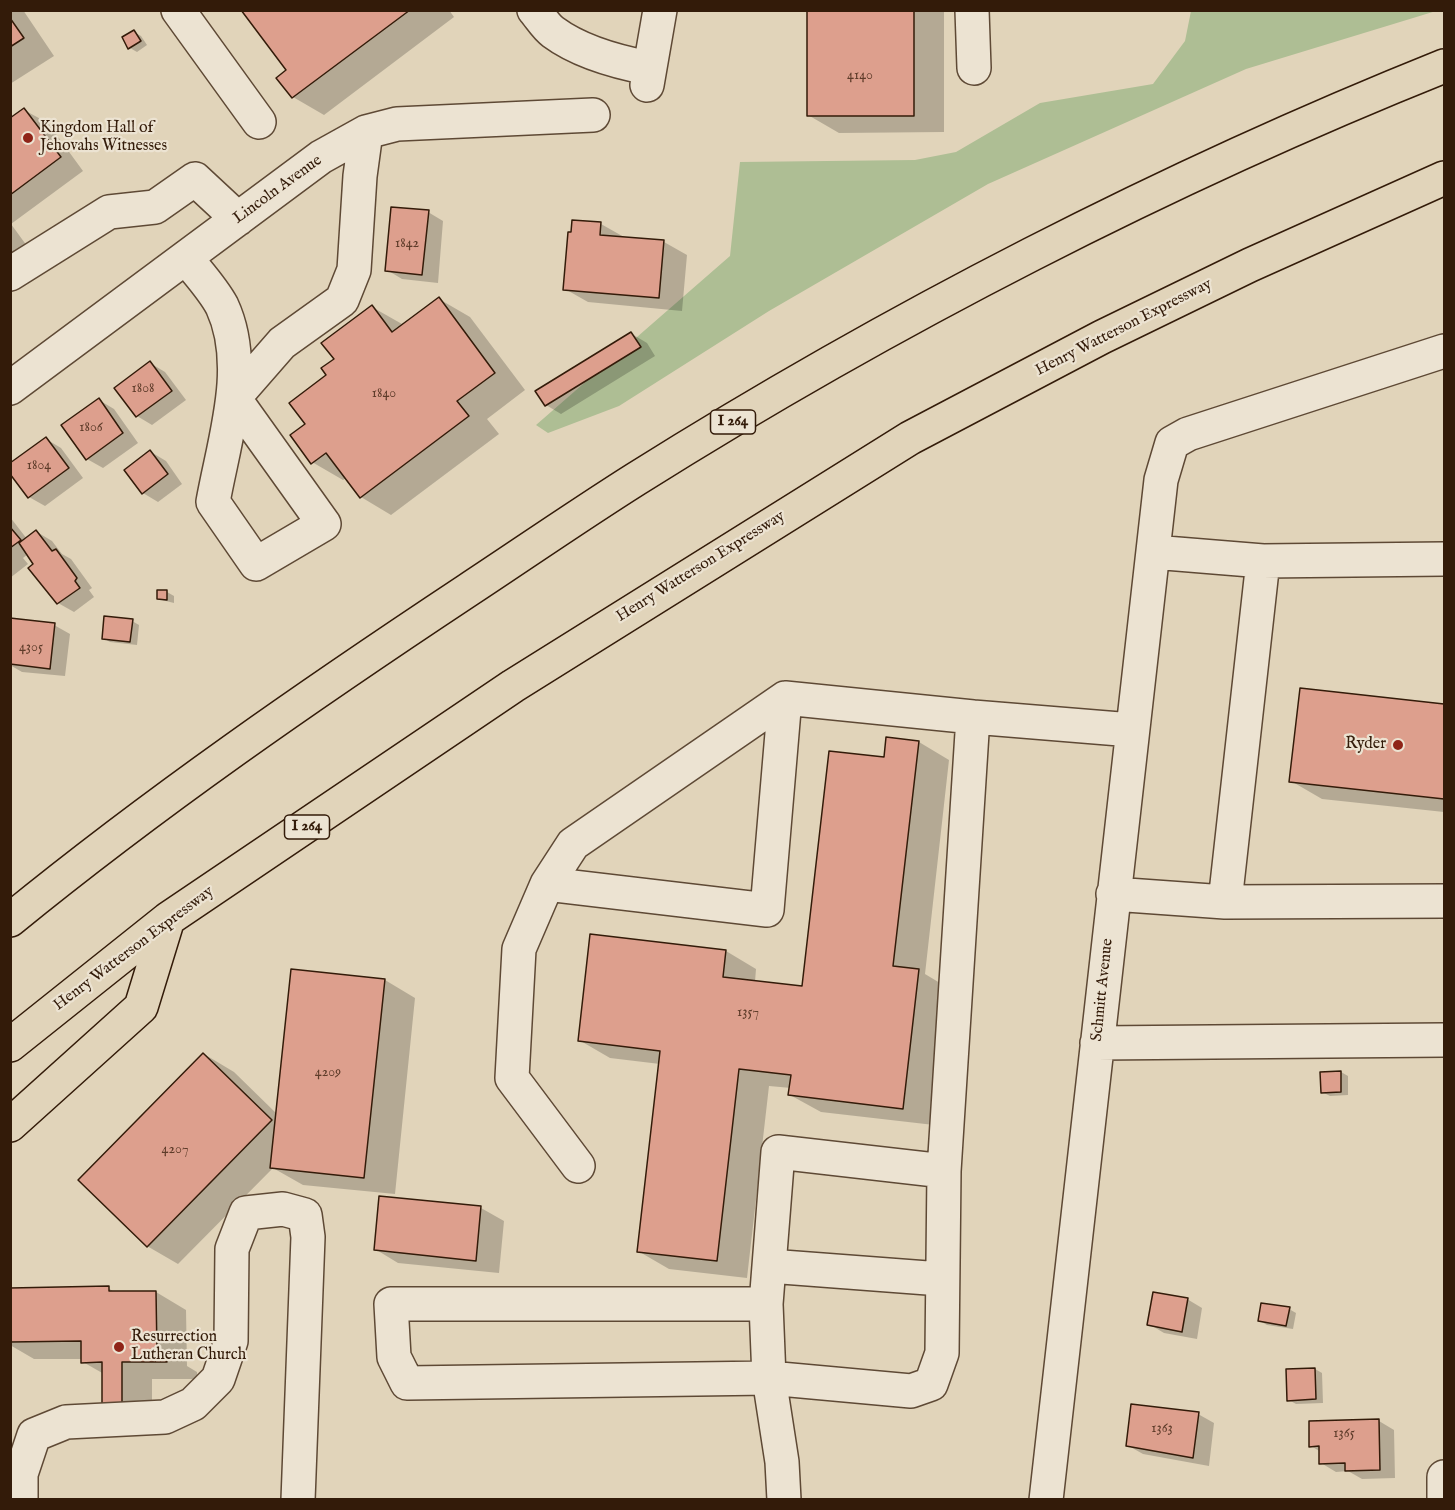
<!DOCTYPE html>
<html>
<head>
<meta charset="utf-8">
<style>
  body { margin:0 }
  #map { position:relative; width:1455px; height:1510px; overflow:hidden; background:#e1d4ba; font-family:"IM FELL English",serif }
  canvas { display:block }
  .frame { position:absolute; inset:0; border:12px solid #331b09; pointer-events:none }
</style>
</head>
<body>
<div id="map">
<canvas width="1455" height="1510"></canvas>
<div class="frame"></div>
</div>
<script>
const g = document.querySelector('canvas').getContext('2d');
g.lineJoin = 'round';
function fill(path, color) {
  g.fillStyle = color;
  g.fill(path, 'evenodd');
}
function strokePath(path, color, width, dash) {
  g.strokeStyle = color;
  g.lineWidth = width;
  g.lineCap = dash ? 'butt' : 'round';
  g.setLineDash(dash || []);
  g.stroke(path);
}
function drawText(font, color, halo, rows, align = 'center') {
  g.font = font + ' "IM FELL English",serif';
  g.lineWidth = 4.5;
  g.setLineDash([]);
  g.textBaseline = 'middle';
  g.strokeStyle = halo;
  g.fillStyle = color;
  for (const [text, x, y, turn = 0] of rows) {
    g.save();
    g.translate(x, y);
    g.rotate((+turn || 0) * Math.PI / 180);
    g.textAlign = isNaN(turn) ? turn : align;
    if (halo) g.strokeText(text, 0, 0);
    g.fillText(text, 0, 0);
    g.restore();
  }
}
fill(new Path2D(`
  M1191,11H1436L1246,69L988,184L769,311L619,406L548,433L536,425L730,256L740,162L915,160L956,152L1040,103L1153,84L1185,41Z`), '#aebe94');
fill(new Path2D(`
  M10,10H23L54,56L10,84Z
  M243,10H449L454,17L324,115L293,97L278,78L288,71Z
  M808,10H944V132L839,133L808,115Z
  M134,32L141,36L147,45L137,52L130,48Z
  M24,110L48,123L83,171L11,224L27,246L10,258V120Z
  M428,212L443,221L438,283L402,279L387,270Z
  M601,224L624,237L664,242L687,255L682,311L588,302L565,289L572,234Z
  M439,299L470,317L525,390L487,419L499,434L391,515L361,497L346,478L343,480L312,462L307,424L336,360L372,307L402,324Z
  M632,334L647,343L655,356L561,414L546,405Z
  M150,363L165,372L186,400L152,425L137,416Z
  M99,400L114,409L138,443L103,468L87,459Z
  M46,439L61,448L83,478L45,506L29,497Z
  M151,452L166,461L182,484L158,502L143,493Z
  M10,517L27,539L37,532L52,541L62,554L71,559L92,588L89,590L94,597L74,612L58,603L30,568L35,564L28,554L23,558L28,564L10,578Z
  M167,592L174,596V603L158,599Z
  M132,621L139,625L137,645L110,642L103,638Z
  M54,625L70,634L65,676L22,672L10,665V626Z
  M1301,690L1444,705V812L1322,799L1291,781Z
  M919,742L949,760L925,974L950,989L934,1125L821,1112L790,1095L791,1088L769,1086L747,1278L669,1269L638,1251L660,1064L610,1058L579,1040L726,951L756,969L755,982L804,988L885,759Z
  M385,980L415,998L395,1194L303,1185L273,1168L178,1264L147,1246L204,1054L234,1072L277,1114Z
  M1341,1072L1348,1076V1095L1330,1096L1322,1092Z
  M481,1208L504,1221L499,1273L398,1263L375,1249Z
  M108,1288L116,1293L156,1292L186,1310L187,1366L197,1372V1379H152V1421L104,1404V1374L83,1362V1359H34L10,1345V1289Z
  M1187,1299L1202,1308L1197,1339L1164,1333L1149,1324Z
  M1289,1309L1296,1313L1293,1329L1267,1325L1260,1321Z
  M1315,1369L1322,1373L1323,1403L1296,1404L1289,1400Z
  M1198,1414L1214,1423L1209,1466L1143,1454L1127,1445Z
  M1379,1421L1394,1430L1395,1478L1362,1479L1348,1471L1336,1472L1321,1463V1452L1311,1446Z`), '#0003');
const building = new Path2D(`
  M241,10H410L292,98L276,78L286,70Z
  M807,10H914V116H807Z
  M10,18L24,38L10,47Z
  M134,30L141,41L128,49L122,37Z
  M24,108L61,157L10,195V118Z
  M391,207L429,210L422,275L385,271Z
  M572,220L601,222L600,235L664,240L659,298L563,290L568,232H571Z
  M439,297L495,373L457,401L469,416L360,498L326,453L311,464L290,435L305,424L289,403L326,375L321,368L334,359L321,343L372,305L392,332Z
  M631,332L641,347L545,406L535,391Z
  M150,361L172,391L136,417L114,388Z
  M99,398L123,433L86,460L61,425Z
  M46,437L69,468L28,498L10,474V463Z
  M150,450L168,474L142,494L124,470Z
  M10,527L21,540L10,548Z
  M36,530L52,551L56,549L77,578L75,581L80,588L57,604L28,568L33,564L19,543Z
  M157,590H167V600L157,599Z
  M104,616L133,619L130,642L102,639Z
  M10,618L55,623L50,669L10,664Z
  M1300,688L1444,704V799L1289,782Z
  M886,737L919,741L893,966L919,969L903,1109L788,1095L791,1075L739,1069L717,1261L637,1252L660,1051L578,1041L590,934L726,950L723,977L802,986L829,751L884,757Z
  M291,969L385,979L364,1178L270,1168Z
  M203,1053L272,1120L147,1247L78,1180Z
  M1341,1071V1092L1321,1093L1320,1072Z
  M379,1196L481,1206L476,1261L374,1250Z
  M109,1286V1291H156L157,1353H167V1362H122V1404L102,1405V1362L81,1363V1341L10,1342V1288Z
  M1153,1292L1188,1298L1182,1332L1147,1325Z
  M1261,1303L1290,1307L1286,1326L1258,1321Z
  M1315,1368L1316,1399L1287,1401L1286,1369Z
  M1131,1404L1199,1412L1193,1458L1126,1446Z
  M1379,1419L1380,1470L1345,1471V1463L1319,1464V1446L1309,1447V1421Z`);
fill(building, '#dd9f8d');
strokePath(building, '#331b09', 1.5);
const minor = new Path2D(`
  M178,10L259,122
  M534,10C540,17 546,27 553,32C580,52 617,62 649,68
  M972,10L974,68
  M647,85L660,10
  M186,258C198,273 213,289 222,306C250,366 224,440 213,502L256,564L324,524L234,398L282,343L342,300L354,270L360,176L366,132
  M10,274L109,212L155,207L195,179L238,219
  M10,388L321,157L366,132L397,124L593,115
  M1153,552L1263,561L1444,559
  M547,884L767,910L785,698
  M1113,894L1225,902L1444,901
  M1225,902L1263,561
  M1097,1043L1444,1040
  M578,1166L512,1078L519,949L547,884L573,844L785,698L973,717
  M769,1266L941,1279
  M766,1304L769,1378L407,1383L394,1357L391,1304H766L778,1152L944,1171
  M21,1500V1474L34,1435L66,1422L165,1417L193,1404L218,1379L231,1341L232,1249L246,1213L283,1209L305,1215L308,1237L298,1500
  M784,1500L782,1462L769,1378L911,1391L931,1384L942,1353L944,1171L973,717L1132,730
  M1046,1500L1161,480L1172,443L1188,434L1444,351
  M1444,1500V1477`);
const highway = new Path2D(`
  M10,920C156,801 311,694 468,590C524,553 579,515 636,479C889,320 1167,177 1444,66
  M10,1045L168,919L513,686L910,438L1102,337L1250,265L1444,178
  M10,1125L141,1007L168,919`);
strokePath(minor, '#5e4935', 36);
strokePath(highway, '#331b09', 36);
strokePath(minor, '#ece3d2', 33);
strokePath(highway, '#e1d4ba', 33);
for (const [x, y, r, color] of [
  [28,138,6,"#8f2418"],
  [1398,745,6,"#8f2418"],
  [119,1347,6,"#8f2418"]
]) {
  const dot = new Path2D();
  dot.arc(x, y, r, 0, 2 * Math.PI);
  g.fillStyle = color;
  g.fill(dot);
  strokePath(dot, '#ece3d2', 2);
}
drawText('14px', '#5e3c2a', null, [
  ["4140",860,76],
  ["1842",407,244],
  ["1808",143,389],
  ["1840",384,394],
  ["1806",91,428],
  ["1804",39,466],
  ["4305",31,648],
  ["1357",748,1013],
  ["4209",328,1073],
  ["4207",175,1150],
  ["1363",1162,1429],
  ["1365",1344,1434]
]);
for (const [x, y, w] of [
  [733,422,45],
  [307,827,45]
]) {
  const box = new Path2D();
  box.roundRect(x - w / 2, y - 12, w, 24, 4.5);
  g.fillStyle = '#ece3d2';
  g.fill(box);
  strokePath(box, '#331b09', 1.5);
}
drawText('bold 15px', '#331b09', null, [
  ["I 264",733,422],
  ["I 264",307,827]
]);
drawText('16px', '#331b09', '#ece3d2', [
  ["Kingdom Hall of",40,129],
  ["Jehovahs Witnesses",40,147],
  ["Ryder",1386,745,"right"],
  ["Resurrection",131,1338],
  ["Lutheran Church",131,1356]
], 'left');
drawText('16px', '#331b09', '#ece3d2', [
  ["Lincoln Avenue",278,190,-36],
  ["Henry Watterson Expressway",1124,328,-27],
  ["Henry Watterson Expressway",701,567,-32],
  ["Henry Watterson Expressway",134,949,-37],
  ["Schmitt Avenue",1103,990,-84]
]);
</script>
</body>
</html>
